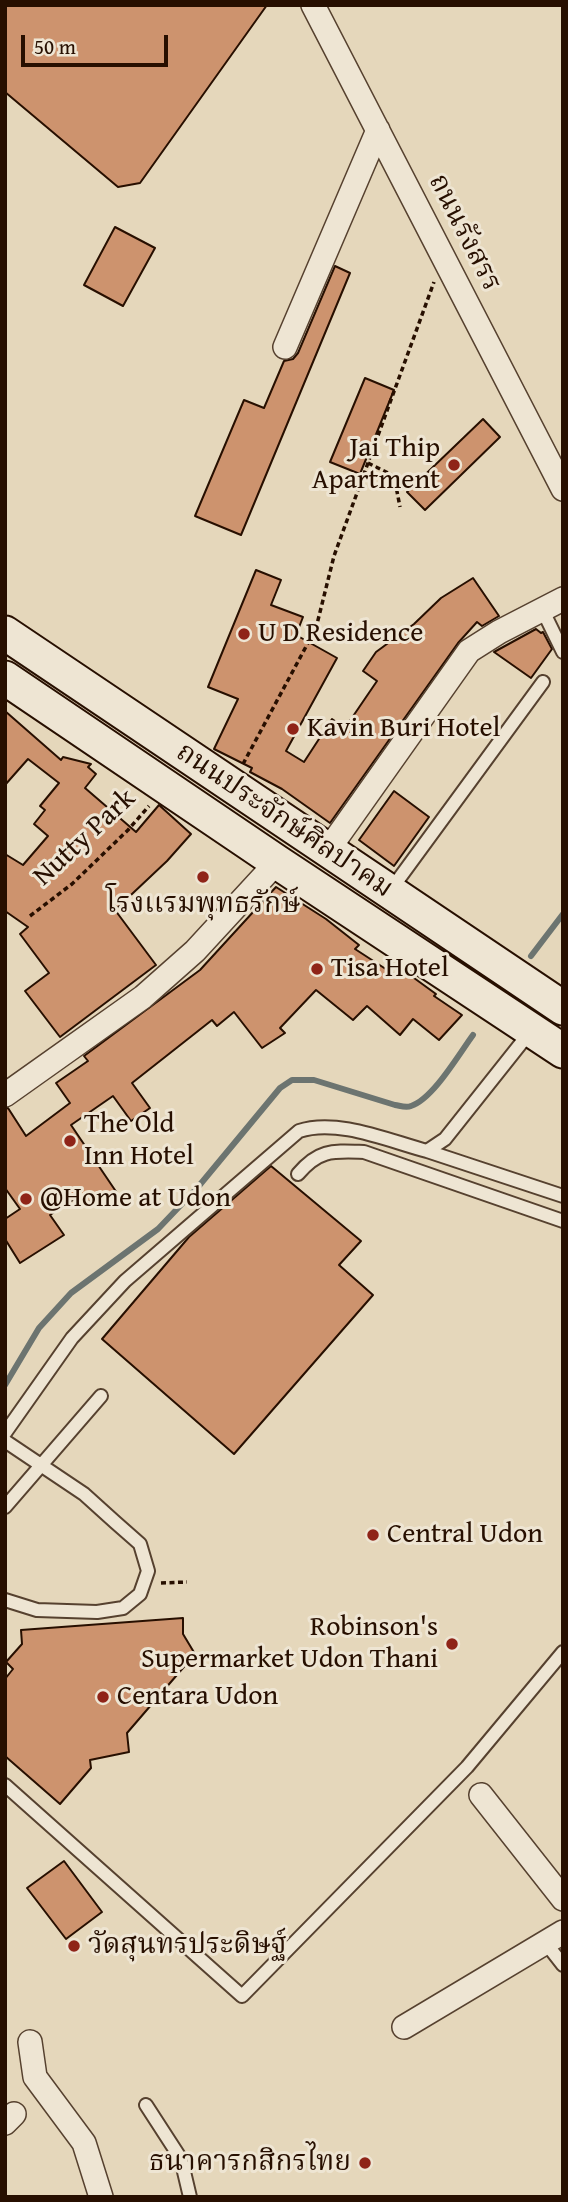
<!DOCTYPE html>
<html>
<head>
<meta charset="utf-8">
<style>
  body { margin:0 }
  #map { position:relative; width:568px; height:2202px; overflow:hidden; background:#e5d7bb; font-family:"Gentium Book Plus",serif }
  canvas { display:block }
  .frame { position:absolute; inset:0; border:7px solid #270f00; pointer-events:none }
  .scale { position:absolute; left:21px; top:35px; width:147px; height:32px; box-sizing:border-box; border:4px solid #270f00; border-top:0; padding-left:9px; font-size:21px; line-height:24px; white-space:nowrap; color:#270f00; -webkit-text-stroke:5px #eee5d3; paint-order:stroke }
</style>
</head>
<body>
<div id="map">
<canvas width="568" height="2202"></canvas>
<div class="frame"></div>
<div class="scale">50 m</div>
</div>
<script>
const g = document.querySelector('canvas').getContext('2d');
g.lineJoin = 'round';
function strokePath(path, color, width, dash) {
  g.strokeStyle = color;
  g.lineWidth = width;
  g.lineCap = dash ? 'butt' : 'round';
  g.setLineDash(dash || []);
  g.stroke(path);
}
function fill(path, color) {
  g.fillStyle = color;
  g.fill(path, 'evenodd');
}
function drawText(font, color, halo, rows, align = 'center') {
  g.font = font + ' "Gentium Book Plus","Noto Serif Thai",serif';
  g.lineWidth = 6;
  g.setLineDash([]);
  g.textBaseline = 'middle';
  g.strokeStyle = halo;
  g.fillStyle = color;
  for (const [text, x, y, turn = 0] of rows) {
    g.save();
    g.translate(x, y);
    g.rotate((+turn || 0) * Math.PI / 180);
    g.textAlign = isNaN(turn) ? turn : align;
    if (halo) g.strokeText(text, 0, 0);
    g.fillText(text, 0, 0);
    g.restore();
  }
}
strokePath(new Path2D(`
  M531,956L563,914
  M5,1385L39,1328L71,1293L158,1229L198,1187L280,1088L292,1080H314L395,1105C401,1106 406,1108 411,1106C433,1099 459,1054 473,1035`), '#6c7470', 6);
const building = new Path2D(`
  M5,5H267L140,183L118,187L5,92Z
  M115,227L155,248L123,306L84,285Z
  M335,266L350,273L241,535L195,516L244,400L264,408L284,361L293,359L298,353Z
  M365,378L394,390L360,474L330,462Z
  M483,419L500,437L425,510L407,492Z
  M256,570L281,580L271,605L303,617L296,635L337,658L286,751L304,762L332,719L345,728L377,681L363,671L376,652L414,624L441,598L473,578L499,616L482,626L477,622L458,643L330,823L282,789L250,772L252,768L214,749L238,699L208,687Z
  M536,629L541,633L543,632L552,649L531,678L494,652Z
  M5,711L61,760L63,757L91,764L88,767L96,774L85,788L136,832L159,805L191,834L167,861L115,910L156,965L60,1037L25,991L49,973L20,934L28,927L5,911V854L23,865L48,836L34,824L45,810L40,806L59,783L28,759L5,785Z
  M394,791L429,817L394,866L359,840Z
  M276,887L326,919L359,945L355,949L398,977L403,970L436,994L434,996L462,1015L439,1040L413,1019L400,1035L367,1006L353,1020L316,990L280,1028L285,1033L262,1048L234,1012L217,1026L212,1020L132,1083L150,1108L131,1121L113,1096L71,1125L117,1193L84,1203L79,1196L50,1215L64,1235L20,1263L5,1239V1219L20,1209L5,1188V1109L8,1108L26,1136L70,1103L56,1083L88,1061L84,1056L200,970Z
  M271,1166L361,1241L339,1265L373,1295L234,1454L102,1339L189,1237Z
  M183,1618V1634L195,1654L127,1733L129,1752L90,1760L91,1768L60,1804L5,1756V1679L13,1669L6,1662L22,1644L21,1630Z
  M64,1861L102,1912L66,1939L27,1888Z`);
fill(building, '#cd936e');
strokePath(building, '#270f00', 2);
const lane = new Path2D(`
  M542,609L563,652
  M390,891L543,682
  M427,1151L563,1196
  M298,1174C319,1149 333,1151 364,1152L563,1221
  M5,1433L72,1338L125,1281L299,1131C337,1118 389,1141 427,1151L445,1139L530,1032
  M5,1441L84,1494L115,1522L140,1544L148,1571L140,1594L123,1608L97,1612L37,1610L5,1600
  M5,1507L101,1396
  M5,1785L242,1996L467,1767L563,1652
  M545,1942L563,1965
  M146,2105L181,2159L190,2197`);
const street = new Path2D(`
  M313,5L563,489
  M285,347L378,130
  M328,850L469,651L499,632L563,599
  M5,1095L143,997L195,951L277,862
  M481,1795L563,1899
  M404,2027L563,1932
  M30,2042L35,2077L84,2143L101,2197
  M5,2123L14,2114`);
const secondary = new Path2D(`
  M5,633L563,1008
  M5,678L277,862L563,1051`);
strokePath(lane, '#56412f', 16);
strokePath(street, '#56412f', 26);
strokePath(secondary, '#270f00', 37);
strokePath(new Path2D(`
  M368,463L394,476L400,507
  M243,764L316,628L334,556L434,282
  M30,916L72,884L128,830L149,806
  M161,1583L187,1582`), '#270f00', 3.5, [5, 3.5]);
strokePath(lane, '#eee5d3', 12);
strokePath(street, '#eee5d3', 23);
strokePath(secondary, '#eee5d3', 33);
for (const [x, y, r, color] of [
  [454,465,7,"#8f2418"],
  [244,634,7,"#8f2418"],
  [293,729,7,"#8f2418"],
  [203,877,7,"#8f2418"],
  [317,969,7,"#8f2418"],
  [70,1141,7,"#8f2418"],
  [26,1199,7,"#8f2418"],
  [373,1535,7,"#8f2418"],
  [452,1644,7,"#8f2418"],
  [103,1697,7,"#8f2418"],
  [74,1946,7,"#8f2418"],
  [365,2163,7,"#8f2418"]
]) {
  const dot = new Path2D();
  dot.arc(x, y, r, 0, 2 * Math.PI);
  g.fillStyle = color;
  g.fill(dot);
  strokePath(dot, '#eee5d3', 2.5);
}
drawText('28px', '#270f00', '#eee5d3', [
  ["ถนนรังสรร",464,233,63],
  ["ถนนประจักษ์ศิลปาคม",284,821,34],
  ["Nutty Park",85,838,-43]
]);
drawText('28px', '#270f00', '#eee5d3', [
  ["Jai Thip",440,449,"right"],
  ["Apartment",440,481,"right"],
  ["U D Residence",258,634],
  ["Kavin Buri Hotel",307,729],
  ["โรงเเรมพุทธรักษ์",203,905,"center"],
  ["Tisa Hotel",331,969],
  ["The Old",84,1125],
  ["Inn Hotel",84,1157],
  ["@Home at Udon",40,1199],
  ["Central Udon",387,1535],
  ["Robinson's",438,1628,"right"],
  ["Supermarket Udon Thani",438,1660,"right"],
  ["Centara Udon",117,1697],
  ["วัดสุนทรประดิษฐ์",88,1946],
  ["ธนาคารกสิกรไทย",351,2163,"right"]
], 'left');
</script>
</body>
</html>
